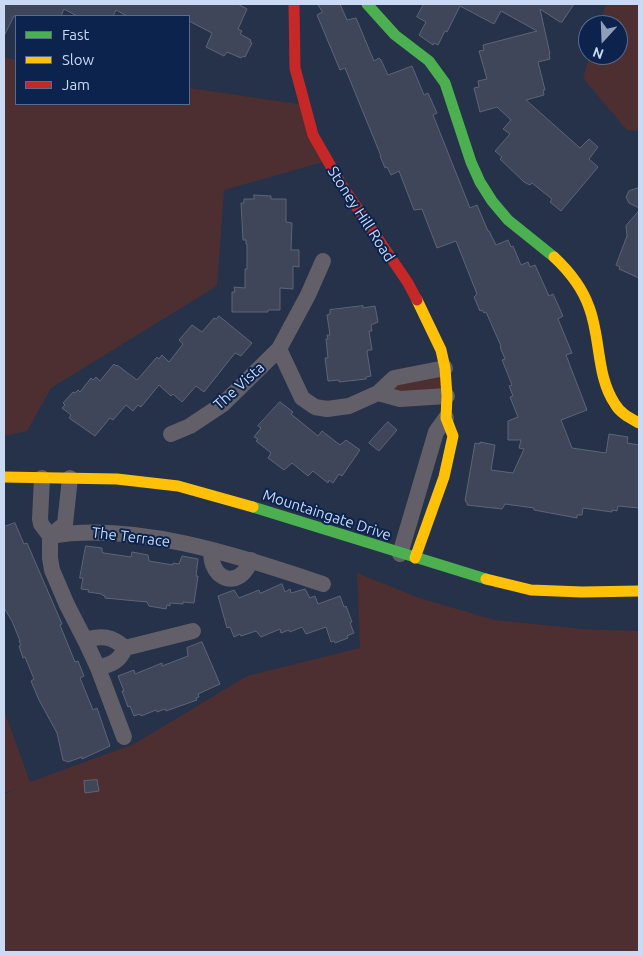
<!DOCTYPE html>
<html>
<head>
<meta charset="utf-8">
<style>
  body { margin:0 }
  #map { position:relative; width:643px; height:956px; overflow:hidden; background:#253249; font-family:Ubuntu,sans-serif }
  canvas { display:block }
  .frame { position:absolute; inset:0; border:5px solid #cadaf5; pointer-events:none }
  .legend { position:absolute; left:15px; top:15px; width:175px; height:90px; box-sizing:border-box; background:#0c234d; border:1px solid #586c90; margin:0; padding:6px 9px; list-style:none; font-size:15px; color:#cadaf5 }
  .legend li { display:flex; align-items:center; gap:10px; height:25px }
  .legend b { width:25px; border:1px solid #586c90 }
  .north { position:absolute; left:578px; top:15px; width:50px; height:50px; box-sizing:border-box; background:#0c234d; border:1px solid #586c90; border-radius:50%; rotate:200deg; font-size:14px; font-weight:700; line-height:20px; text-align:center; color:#cadaf5 }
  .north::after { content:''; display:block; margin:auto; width:18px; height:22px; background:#909fb9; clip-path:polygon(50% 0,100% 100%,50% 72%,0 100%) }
</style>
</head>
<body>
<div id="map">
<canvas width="643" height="956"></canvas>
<div class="frame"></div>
<ul class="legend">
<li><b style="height:6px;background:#4caf50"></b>Fast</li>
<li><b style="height:6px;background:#ffc107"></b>Slow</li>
<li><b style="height:6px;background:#c62828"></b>Jam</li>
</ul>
<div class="north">N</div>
</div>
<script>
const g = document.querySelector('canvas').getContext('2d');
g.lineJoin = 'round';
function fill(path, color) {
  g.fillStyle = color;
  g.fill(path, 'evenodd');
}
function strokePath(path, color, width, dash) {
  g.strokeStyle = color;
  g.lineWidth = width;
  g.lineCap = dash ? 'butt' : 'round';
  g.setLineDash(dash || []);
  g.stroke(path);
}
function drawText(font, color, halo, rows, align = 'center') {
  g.font = font + ' Ubuntu,sans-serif';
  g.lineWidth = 4;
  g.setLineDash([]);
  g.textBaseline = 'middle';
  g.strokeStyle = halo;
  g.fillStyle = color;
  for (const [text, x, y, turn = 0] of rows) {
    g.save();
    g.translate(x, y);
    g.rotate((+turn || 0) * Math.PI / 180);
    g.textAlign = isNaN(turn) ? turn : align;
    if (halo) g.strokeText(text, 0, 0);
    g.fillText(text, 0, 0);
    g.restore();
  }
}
fill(new Path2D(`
  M606,4H639V131L627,130L583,78L590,55H618V25H599Z
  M4,57L16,60V104H189V88L304,105L327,161L224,190L217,286L51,388L27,431L4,436Z
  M445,368L447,396L378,393L394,378Z
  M357,573L419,598L495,620L583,629L639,631V952H4V794L18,788L4,793V710L30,782L134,744L247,676L360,648Z`), '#4d2f32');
const building = new Path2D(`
  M4,4H238L247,9L238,29L242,31L240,34L251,40L250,42L252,43L245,57L243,56L241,58L227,52L224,56L206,47L212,33L189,21V16H127L116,10L113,16H77L64,9L61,16H14L4,36Z
  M318,4H340L347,20L356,18L374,61L379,58L381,60L388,75L412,66L424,95L428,93L437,113L433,115L470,208L477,205L488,231H489L496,245L508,240L511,247L513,246L521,265L528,262L530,267L535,265L549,296L553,294L563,316L558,319L572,353L566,355L587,410L561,420L572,448L606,453L609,434L628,437L627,443L639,445V508L618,506L617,511L612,510V512L583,508L582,515H577V518L534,510V508L505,504L502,509L467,505V502L465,501L475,443L480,444V442L495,445L491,470L513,473L524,449L519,448L521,440H508V421L518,417L510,397L513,396L509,386L512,385L502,360L505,359L500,347L501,346L486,312L484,313L482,310L480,311L474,297L477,294L456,241L437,248L422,209L414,210L399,171L391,175L387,167L385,168L380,156H381L345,68L340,70L317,15L322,12Z
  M424,4H574L562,22H560L540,9L550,54H549L550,59L538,62L545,90H543L544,95L526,100L580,148L589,139L598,147L589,159L598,167L561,211L550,202L552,199L532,183L530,185L524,182L500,159L502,157L495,151L510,134L503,129L511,120L497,107L480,112L474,88L479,87L478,81L487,79L479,51L484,50L483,45L537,31L501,11L494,24L460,6L447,32L445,31L438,45L434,43L433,45L419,35L426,22L417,17Z
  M639,188V208L629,203L626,197L629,191Z
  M254,195L271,196V199H286V222L292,223L291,250H299V267L293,266V289L280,288V310H268V312H232V292H235L234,287L245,288V269H247V244H246V240H243L241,203H244V199H254Z
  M639,211V278L619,269L620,267L616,265L627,236L626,226Z
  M363,306V308L375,306L378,322L371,325L372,331H369L372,350H368L367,352L371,376L366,377V379L339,382V380L328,381L325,358H328L326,339H328L327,335H330L327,315L330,314V310Z
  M219,316L252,343L241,356L235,353L204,392L196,386L182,402L173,394L171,396L159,385L141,407L138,405L133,411L126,405L113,420L110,418L95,436L69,418L71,415L62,408L65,405L63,403L73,392L75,393L78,390L80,392L91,378L93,380L96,377L100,381L114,364L116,366L117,365L137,380L157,357L159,359L162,355L169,362L183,344L179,340L192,325L202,332L214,318L216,319Z
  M280,402L293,412L291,414L318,436L322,431L340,445L346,440L360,450L342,476L339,474L333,483L329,480L328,483L313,471L308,476L292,463L284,470L268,458L271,453L256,441L258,439L254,437L261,428L258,426Z
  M388,422L397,430L379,451L369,443Z
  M15,523L24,544L27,543L62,624L60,625L75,662L78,661L84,676L80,678L93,710L97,708L110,746L82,759V757L68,762L63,760L57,733L39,700L31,681L34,679L25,657L23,658L19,646L21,645L19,641H20L12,621L4,608V527Z
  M86,546L102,548V552L104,553L131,557L132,552L148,555L149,561L173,565V563L179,564L182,556L198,559L196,576H198L194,603L183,602V604L170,603V606L167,605L166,609L149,606L147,602L105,598V596L102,595V594L88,592L89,590L81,589L83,578H80Z
  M282,584L285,592L290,589L291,593L305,589L310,598L315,596L318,604L340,596L344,607L346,606L352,622L350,623L354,633L347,636L348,638L335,643L334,641L331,642L326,627L306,634L302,627L290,632L289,630L281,633L280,629L261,637L256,631L241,636L240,634L234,637L230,627L227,628L218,596L234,590L239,598L259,590L260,593Z
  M202,642L220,684L198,694L199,697L196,698L197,700L180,706L166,711L165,709L157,712L156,710L141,716L140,714L134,716L130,706L128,707L122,691H124L118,676L134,670L135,674L162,663V666L188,656L187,648Z
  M97,780L99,791L85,793L84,781Z`);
fill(building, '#3f465a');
strokePath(building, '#5e6478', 1);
strokePath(new Path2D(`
  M279,349L302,398L315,407L327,409L349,406L378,393L394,378L445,368
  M378,393L400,399L447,396
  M171,434L190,426L223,404L279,349L308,295L323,261
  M42,478L40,519L41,524L50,536V558L52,570L67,605L85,640L98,668L124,737
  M50,536C137,521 241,557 323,584
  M50,536L65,524L70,478
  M211,550C210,582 240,590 251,560
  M400,554L436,432L446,418
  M85,640C102,635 112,636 125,648L193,631
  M98,668C112,664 119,662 125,648`), '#625f69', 16);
strokePath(new Path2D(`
  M367,4L395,35L429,61L445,83L471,162L480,182L492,201L508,220L554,257
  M253,507L486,579`), '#4caf50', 11);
strokePath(new Path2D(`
  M554,257C569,271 582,287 589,307C601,338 596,376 615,404C620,413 630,418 639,423
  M4,477L117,479L178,486L253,507
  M415,558L444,477L453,436L446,418L447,396L445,368L441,350L417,300
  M486,579L531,590L582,592L639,591`), '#ffc107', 11);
strokePath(new Path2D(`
  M294,4L295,68L313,135L341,184L408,283L417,300`), '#c62828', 11);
drawText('15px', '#cadaf5', '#0c234d', [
  ["Stoney Hill Road",361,214,57],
  ["The Vista",239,386,-42],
  ["Mountaingate Drive",327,515,18],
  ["The Terrace",131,537,7]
]);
</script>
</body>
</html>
